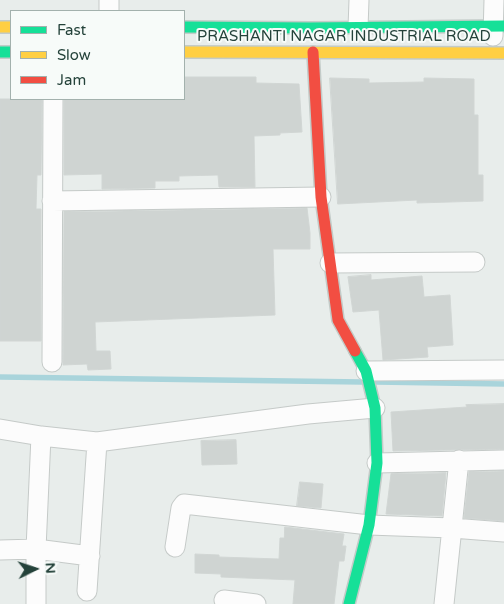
<!DOCTYPE html>
<html>
<head>
<meta charset="utf-8">
<style>
  body { margin:0 }
  #map { position:relative; width:504px; height:604px; overflow:hidden; background:#e8edeb; font-family:"Varela Round",sans-serif }
  canvas { display:block }
  .legend { position:absolute; left:10px; top:10px; width:175px; height:90px; box-sizing:border-box; background:#f7fbf9; border:1px solid #a3b1ad; margin:0; padding:6px 9px; list-style:none; font-size:15px; color:#24423a }
  .legend li { display:flex; align-items:center; gap:10px; height:25px }
  .legend b { width:25px; border:1px solid #a3b1ad }
  .north { position:absolute; left:10px; top:544px; width:50px; height:50px; -webkit-text-stroke:4px #f7fbf9; paint-order:stroke; rotate:86deg; font-size:14px; font-weight:700; line-height:20px; text-align:center; color:#24423a }
  .north::after { content:''; display:block; margin:auto; width:18px; height:22px; background:#24423a; clip-path:polygon(50% 0,100% 100%,50% 72%,0 100%) }
</style>
</head>
<body>
<div id="map">
<canvas width="504" height="604"></canvas>
<ul class="legend">
<li><b style="height:6px;background:#16e098"></b>Fast</li>
<li><b style="height:6px;background:#ffcf43"></b>Slow</li>
<li><b style="height:6px;background:#f24e42"></b>Jam</li>
</ul>
<div class="north">N</div>
</div>
<script>
const g = document.querySelector('canvas').getContext('2d');
g.lineJoin = 'round';
function strokePath(path, color, width, dash) {
  g.strokeStyle = color;
  g.lineWidth = width;
  g.lineCap = dash ? 'butt' : 'round';
  g.setLineDash(dash || []);
  g.stroke(path);
}
function fill(path, color) {
  g.fillStyle = color;
  g.fill(path, 'evenodd');
}
function drawText(font, color, halo, rows, align = 'center') {
  g.font = font + ' "Varela Round",sans-serif';
  g.lineWidth = 4;
  g.setLineDash([]);
  g.textBaseline = 'middle';
  g.strokeStyle = halo;
  g.fillStyle = color;
  for (const [text, x, y, turn = 0] of rows) {
    g.save();
    g.translate(x, y);
    g.rotate((+turn || 0) * Math.PI / 180);
    g.textAlign = isNaN(turn) ? turn : align;
    if (halo) g.strokeText(text, 0, 0);
    g.fillText(text, 0, 0);
    g.restore();
  }
}
strokePath(new Path2D(`
  M0,377L362,382
  M376,382L504,384`), '#a9d4db', 5.5);
const building = new Path2D(`
  M184,77H256V83L299,84L302,132L280,133V135L254,136L255,187H219L218,175L179,176V181H155V188L102,189V174L64,175V99H184Z
  M330,78L369,79V83L424,82V78L474,79V115H478V175H483V201L417,203V200L338,204Z
  M0,99H42L41,175H37L36,209H41V341H0Z
  M307,208L310,233V249H273L275,315L95,322L96,351H110L111,369L88,370L87,364L63,365L64,212Z
  M371,275V280L422,276L424,297L450,295L453,345L427,347L428,357L383,360L379,310L353,312L348,277Z
  M504,404V449L393,451L391,412L467,407L466,405Z
  M236,440L237,464L202,465L201,441Z
  M504,471V521L464,518L469,472Z
  M446,473L442,516L386,514L391,474Z
  M300,482L323,484L321,508L297,506Z
  M285,527L344,534L342,546H346L344,561H339L334,604H293L295,580L221,577V574L195,573V554L219,555V557L279,559L280,538H284Z`);
fill(building, '#cfd4d2');
strokePath(building, '#d1d6d4', 1);
const street = new Path2D(`
  M109,11V0
  M358,28L359,0
  M493,36L494,0
  M52,201L321,197
  M330,263L475,262
  M52,362L53,99
  M366,371L504,370
  M0,429L41,436L97,442L308,414L375,408
  M377,463L504,460
  M175,547L181,508L184,504L369,525L452,528L504,532
  M0,550L36,549L90,556
  M87,591L97,442
  M224,600L256,604
  M36,604V549L41,436
  M444,604L459,460`);
const fast = new Path2D(`
  M184,27L310,28L504,26
  M0,52H11
  M349,604L369,525L377,463L375,408L366,371L355,351`);
const slow = new Path2D(`
  M0,27H11
  M184,52L504,53`);
const jam = new Path2D(`
  M313,52L321,197L338,320L355,351`);
strokePath(street, '#c5cac8', 21);
strokePath(fast, '#c3cbc8', 14);
strokePath(slow, '#c3cbc8', 14);
strokePath(jam, '#c3cbc8', 14);
strokePath(street, '#fcfcfc', 19);
strokePath(fast, '#16e098', 11);
strokePath(slow, '#ffcf43', 11);
strokePath(jam, '#f24e42', 11);
drawText('15px', '#24423a', '#f7fbf9', [
  ["PRASHANTI NAGAR INDUSTRIAL ROAD",344,37]
]);
</script>
</body>
</html>
